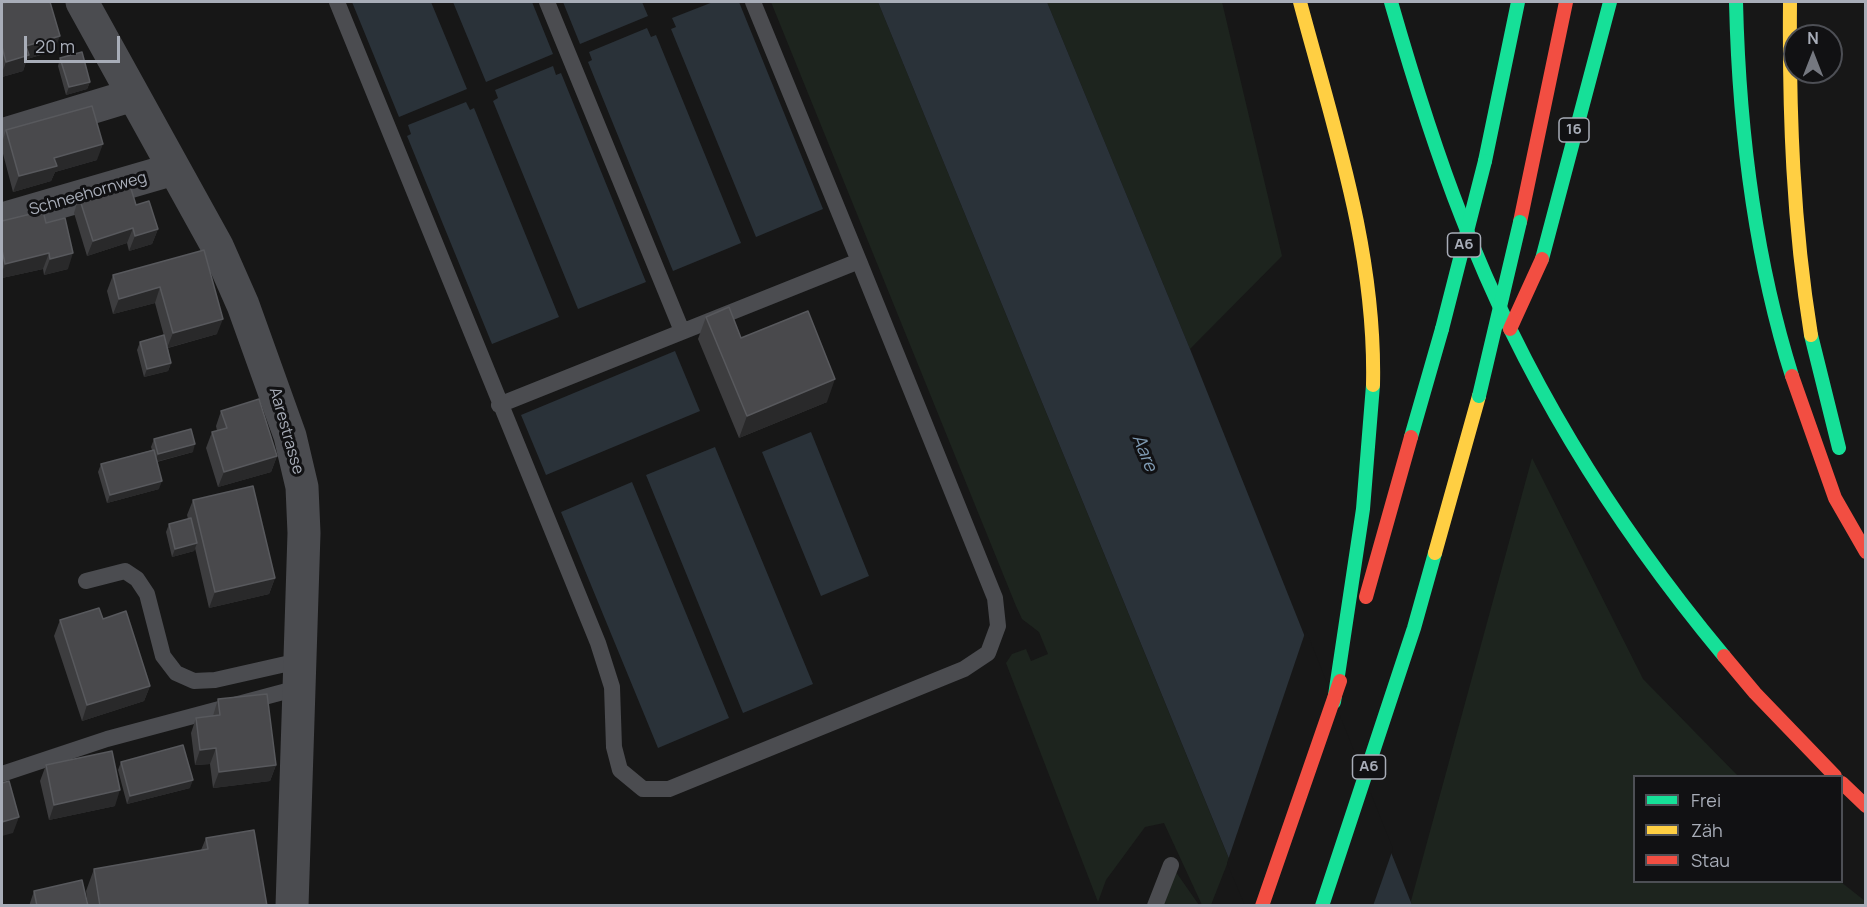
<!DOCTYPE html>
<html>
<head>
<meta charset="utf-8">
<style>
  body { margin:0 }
  #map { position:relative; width:1867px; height:907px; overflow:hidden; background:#171717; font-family:Manrope,sans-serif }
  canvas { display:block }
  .frame { position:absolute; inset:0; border:3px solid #a8adb8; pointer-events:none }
  .legend { position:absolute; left:1633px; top:775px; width:210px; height:108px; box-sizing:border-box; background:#111113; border:2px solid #4d4f55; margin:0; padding:8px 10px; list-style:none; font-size:18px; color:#a8adb8 }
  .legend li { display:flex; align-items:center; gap:12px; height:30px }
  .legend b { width:30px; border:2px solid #4d4f55 }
  .north { position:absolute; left:1783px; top:24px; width:60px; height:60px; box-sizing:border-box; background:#111113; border:2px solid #4d4f55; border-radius:50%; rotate:0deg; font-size:16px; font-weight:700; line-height:24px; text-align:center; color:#a8adb8 }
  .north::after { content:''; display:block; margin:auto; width:21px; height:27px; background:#757880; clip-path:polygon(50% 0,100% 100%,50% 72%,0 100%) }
  .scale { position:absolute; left:24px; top:36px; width:96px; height:27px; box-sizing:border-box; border:3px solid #a8adb8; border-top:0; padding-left:8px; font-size:18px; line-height:21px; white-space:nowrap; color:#a8adb8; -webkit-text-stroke:4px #111113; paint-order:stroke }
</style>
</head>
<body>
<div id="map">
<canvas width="1867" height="907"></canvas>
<div class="frame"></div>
<ul class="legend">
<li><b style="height:8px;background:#16e098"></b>Frei</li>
<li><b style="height:8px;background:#ffcf43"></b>Zäh</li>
<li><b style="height:8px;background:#f24e42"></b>Stau</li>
</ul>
<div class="north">N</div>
<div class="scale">20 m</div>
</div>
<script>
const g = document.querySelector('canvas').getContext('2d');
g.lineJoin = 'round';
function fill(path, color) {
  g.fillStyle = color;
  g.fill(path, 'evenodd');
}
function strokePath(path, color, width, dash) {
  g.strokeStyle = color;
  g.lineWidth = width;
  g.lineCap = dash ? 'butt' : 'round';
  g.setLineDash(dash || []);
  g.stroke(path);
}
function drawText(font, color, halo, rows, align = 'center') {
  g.font = font + ' Manrope,sans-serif';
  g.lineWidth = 6;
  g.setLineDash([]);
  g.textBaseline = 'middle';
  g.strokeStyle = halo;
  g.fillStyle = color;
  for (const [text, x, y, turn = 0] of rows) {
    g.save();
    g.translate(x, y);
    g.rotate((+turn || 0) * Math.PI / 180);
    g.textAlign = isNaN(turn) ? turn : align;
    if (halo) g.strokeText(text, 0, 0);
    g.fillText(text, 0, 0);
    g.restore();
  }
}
fill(new Path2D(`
  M771,2H878L1229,859L1211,905H1202L1164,823L1145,827L1106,880L1098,902L1006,663L1012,654L1026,649L1031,661L1048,654L1039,632L1022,619L1016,606Z
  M1047,2H1222L1282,256L1190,349Z
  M1532,458L1643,679L1738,776H1634V882H1841L1865,901V905L1412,906L1411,901Z
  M1171,865L1199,905L1155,906Z`), '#1d241e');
fill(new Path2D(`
  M352,2H431L467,89L399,117Z
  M453,2H532L553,54L486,82Z
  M563,2H642L648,16L580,44Z
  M713,2H739L823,209L756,237L671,29L676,27L672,18Z
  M878,2H1047L1190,349L1412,905H1248Z
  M647,28L651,37L656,35L741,243L673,271L588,62L592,60L589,52Z
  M553,66L556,75L561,73L646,282L578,309L493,101L498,98L495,90Z
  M466,102L470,110L474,108L559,317L492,344L407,136L411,134L408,125Z
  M675,351L700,411L546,475L521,415Z
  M811,432L869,576L821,596L762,452Z
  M715,447L813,684L743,713L646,475Z
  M632,482L729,718L658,748L561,512Z`), '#2a3239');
fill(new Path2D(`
  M1306,630L1393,849L1373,906H1245L1227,863Z`), '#171717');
strokePath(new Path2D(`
  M337,2L598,643L612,687L614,747L620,770L643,789H669L964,669L988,653L998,626L995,598L859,261L499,405
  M547,2L682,331
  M753,2L859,261
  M86,581L125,571L137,579L147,594L163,656L176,673L194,681L215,680L299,661
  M2,774L107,739L298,688
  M1155,906L1171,865`), '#4b4c50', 16);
strokePath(new Path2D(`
  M82,2L217,246L243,305L290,436L302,487L304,533L292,906
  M2,135L133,95
  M2,219L174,169`), '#4b4c50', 33);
strokePath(new Path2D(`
  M1391,2C1412,75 1434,147 1462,218C1523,377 1615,525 1724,656
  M1736,2C1739,128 1754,255 1792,376
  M1485,161L1518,2
  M1542,259L1610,2
  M1811,335L1839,448
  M1411,437L1442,329
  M1334,702L1363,509L1373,385
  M1322,906L1414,628L1435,553`), '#16e098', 14);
strokePath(new Path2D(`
  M1300,2C1334,129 1376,252 1373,385
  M1790,2C1789,114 1793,224 1811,335
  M1435,553L1479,396`), '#ffcf43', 14);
strokePath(new Path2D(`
  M1520,222L1566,2
  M1792,376L1835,498L1866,552
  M1366,597L1411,437
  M1724,656L1755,693L1835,776
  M1842,783L1866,806
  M1262,906L1340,681`), '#f24e42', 14);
strokePath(new Path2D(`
  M1442,329L1485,161
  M1479,396L1520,222`), '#16e098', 14);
strokePath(new Path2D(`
  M1510,329L1542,259`), '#f24e42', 14);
fill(new Path2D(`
  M2,3L54,51L27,59L23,71L2,77Z
  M60,58L90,82L87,89L66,95L58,66Z
  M6,130L97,160L55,172L51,181L13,192L2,150V143Z
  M79,197L136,205L158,229L152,244L129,251L127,243L87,256L74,213Z
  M2,221L46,223L68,269L44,275L43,269L2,278Z
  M204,250L217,334L168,348L171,363L168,371L144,377L137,350L140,342L164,336L155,303L113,314L107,291L113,275Z
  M706,317L741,338L827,402L739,438L698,339Z
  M221,411L277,456L271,472L218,487L206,448L212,432L217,431L216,426Z
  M154,439L193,452L157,462L159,489L107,503L98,472L101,464L152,450L151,447Z
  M193,500L275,578L269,594L209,608L195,548L194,551L172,557L166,532L169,524L188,519L187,515Z
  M103,619L150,686L144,701L82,721L54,636L60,620Z
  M218,699L276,765L270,781L213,788L210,764L195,765L191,733L196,718L213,716Z
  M121,762L190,788L127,804L118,770Z
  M46,765L115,806L49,820L40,781Z
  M206,838L267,906H88L86,891L94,869L201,850Z
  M34,891L88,906H29Z`), '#3d3d3f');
fill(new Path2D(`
  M60,36L54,51L27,59L23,71L2,77V73L6,62L26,46Z
  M90,82L87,89L66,95L69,87Z
  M103,144L97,160L55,172L51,181L13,192L19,176L54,158Z
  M133,228L127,243L87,256L93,241Z
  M158,229L152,244L129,251L135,236Z
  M49,253L43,269L2,278V273L5,264Z
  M73,253L68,269L44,275L50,259Z
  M160,287L155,303L113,314L119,299Z
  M223,319L217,334L167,348L173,333Z
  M171,363L168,371L144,377L147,369Z
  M835,379L827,402L739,438L747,416Z
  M195,444L193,452L155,462L158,454Z
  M277,456L271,472L218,487L224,472Z
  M162,481L159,489L107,503L110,495Z
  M197,543L194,551L172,557L175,549Z
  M275,578L269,594L209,608L215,592Z
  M150,686L144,701L82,721L87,705Z
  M216,748L210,764L195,765L200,750Z
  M276,765L270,781L213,788L219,772Z
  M193,780L190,788L127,804L130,796Z
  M120,790L115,806L49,820L54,805Z
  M19,817L13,833L2,836V822Z`), '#29292a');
const building = new Path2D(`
  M8,2H50L60,36L26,46L29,55L6,62L2,47V3Z
  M82,52L90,82L69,87L60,58Z
  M92,106L103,144L54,158L57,166L19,176L6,130Z
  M129,182L136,205L149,201L158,229L135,236L133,228L93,241L79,197Z
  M43,211L46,223L65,218L73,253L50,259L49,253L5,264L2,250V221Z
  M204,250L223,319L173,333L160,287L119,299L113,275Z
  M729,307L741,338L808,311L835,379L747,416L706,317Z
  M164,335L171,363L147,369L140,342Z
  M259,399L277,456L224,472L212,432L227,428L221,411Z
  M191,429L195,444L158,454L154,439Z
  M154,450L162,481L110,495L101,464Z
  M253,486L275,578L215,592L193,500Z
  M191,518L197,543L175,549L169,524Z
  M99,608L103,619L126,611L150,686L87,705L60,620Z
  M267,694L276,765L219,772L216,748L200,750L196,718L220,715L218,699Z
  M183,745L193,780L130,796L121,762Z
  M112,751L120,790L54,805L46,765Z
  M9,781L19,817L2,822V783Z
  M254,830L267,906H100L94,869L208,849L206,838Z
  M82,880L88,906H37L34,891Z`);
fill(building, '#49494c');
strokePath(building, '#58595d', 1.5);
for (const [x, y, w] of [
  [1574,130,30],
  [1464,245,33],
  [1369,767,33]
]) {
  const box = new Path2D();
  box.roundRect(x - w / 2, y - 12, w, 24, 4.5);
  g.fillStyle = '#111113';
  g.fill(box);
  strokePath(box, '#a8adb8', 1.5);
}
drawText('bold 15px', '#a8adb8', null, [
  ["16",1574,130],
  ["A6",1464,245],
  ["A6",1369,767]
]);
drawText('16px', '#a8adb8', '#111113', [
  ["Schneehornweg",88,194,-16],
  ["Aarestrasse",286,431,74]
]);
drawText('italic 18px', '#7f9bb3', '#111113', [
  ["Aare",1144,453,68]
]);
</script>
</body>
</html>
